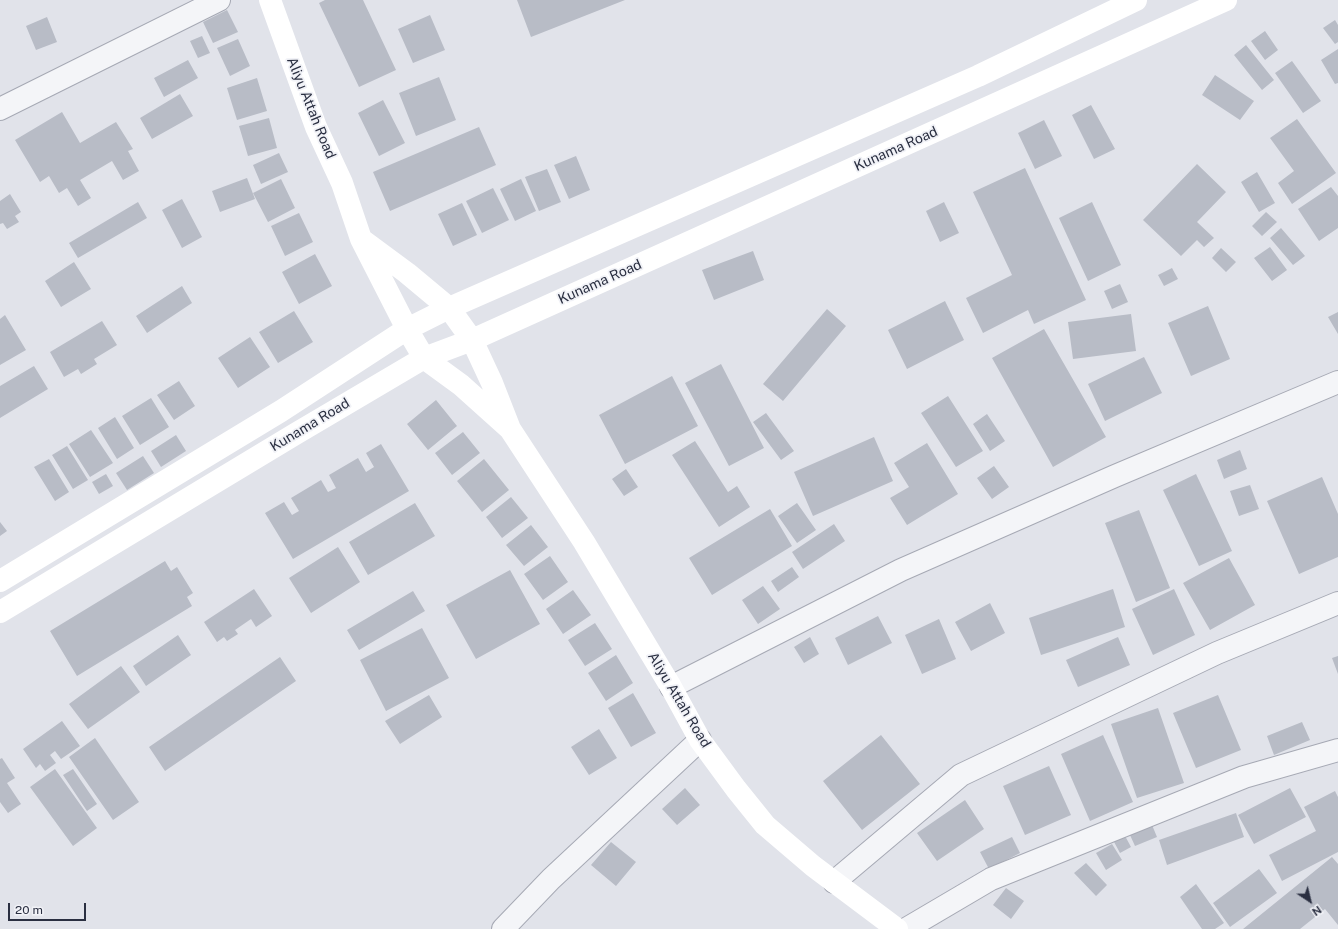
<!DOCTYPE html>
<html>
<head>
<meta charset="utf-8">
<style>
  body { margin:0 }
  #map { position:relative; width:1338px; height:929px; overflow:hidden; background:#e1e3ea; font-family:"Public Sans",sans-serif }
  canvas { display:block }
  .north { position:absolute; left:1290px; top:881px; width:40px; height:40px; -webkit-text-stroke:3px #f1f2f7; paint-order:stroke; rotate:145deg; font-size:11px; font-weight:700; line-height:16px; text-align:center; color:#2a2f41 }
  .north::after { content:''; display:block; margin:auto; width:14px; height:18px; background:#2a2f41; clip-path:polygon(50% 0,100% 100%,50% 72%,0 100%) }
  .scale { position:absolute; left:8px; top:903px; width:78px; height:18px; box-sizing:border-box; border:2px solid #2a2f41; border-top:0; padding-left:5px; font-size:12px; line-height:14px; white-space:nowrap; color:#2a2f41; -webkit-text-stroke:3px #f1f2f7; paint-order:stroke }
</style>
</head>
<body>
<div id="map">
<canvas width="1338" height="929"></canvas>
<div class="north">N</div>
<div class="scale">20 m</div>
</div>
<script>
const g = document.querySelector('canvas').getContext('2d');
g.lineJoin = 'round';
function fill(path, color) {
  g.fillStyle = color;
  g.fill(path, 'evenodd');
}
function strokePath(path, color, width, dash) {
  g.strokeStyle = color;
  g.lineWidth = width;
  g.lineCap = dash ? 'butt' : 'round';
  g.setLineDash(dash || []);
  g.stroke(path);
}
function drawText(font, color, halo, rows, align = 'center') {
  g.font = font + ' "Public Sans",sans-serif';
  g.lineWidth = 3.5;
  g.setLineDash([]);
  g.textBaseline = 'middle';
  g.strokeStyle = halo;
  g.fillStyle = color;
  for (const [text, x, y, turn = 0] of rows) {
    g.save();
    g.translate(x, y);
    g.rotate((+turn || 0) * Math.PI / 180);
    g.textAlign = isNaN(turn) ? turn : align;
    if (halo) g.strokeText(text, 0, 0);
    g.fillText(text, 0, 0);
    g.restore();
  }
}
fill(new Path2D(`
  M325,0H363L396,70L359,87L319,3Z
  M517,0H625L531,37Z
  M227,10L238,32L213,43L203,22Z
  M430,15L445,50L413,63L398,29Z
  M47,17L57,42L36,50L26,26Z
  M1335,20L1338,25V42L1335,44L1323,28Z
  M1265,31L1278,50L1265,60L1251,41Z
  M202,36L210,53L198,58L190,41Z
  M238,39L250,66L230,76L217,48Z
  M1246,45L1274,80L1262,90L1234,55Z
  M1338,49V83L1335,84L1321,60Z
  M188,60L198,78L164,97L154,78Z
  M1292,61L1321,101L1303,113L1275,73Z
  M1215,75L1254,101L1240,120L1202,95Z
  M439,77L456,120L416,136L399,93Z
  M257,78L267,111L237,120L227,88Z
  M180,94L193,116L152,139L140,118Z
  M383,100L405,143L379,156L358,113Z
  M1091,105L1115,149L1094,159L1072,115Z
  M62,112L80,143L116,122L133,149L128,151L139,171L123,180L112,161L80,180L91,198L78,206L67,188L59,193L49,176L40,182L15,140Z
  M269,118L277,148L248,156L239,126Z
  M1297,119L1336,173L1292,204L1278,183L1294,171L1270,138Z
  M1044,120L1062,156L1035,169L1018,133Z
  M479,127L496,165L390,211L373,172Z
  M279,153L288,172L261,184L253,165Z
  M576,156L590,190L569,199L554,165Z
  M1197,164L1226,192L1197,222L1214,238L1204,247L1197,240L1181,256L1143,220Z
  M1025,168L1086,300L1034,324L1028,310L983,333L966,298L1012,275L973,192Z
  M547,169L561,202L539,211L525,177Z
  M1257,172L1275,203L1259,212L1241,182Z
  M247,178L255,199L220,212L212,191Z
  M281,179L295,208L268,222L253,193Z
  M521,179L536,211L515,221L500,189Z
  M1331,187L1338,196V228L1319,241L1298,209Z
  M493,188L509,220L482,233L466,201Z
  M10,194L21,212L15,216L19,222L7,229L3,223L0,224V201Z
  M182,199L202,237L182,248L162,210Z
  M138,202L147,218L78,258L69,243Z
  M944,202L959,233L940,242L926,211Z
  M1092,202L1121,265L1088,281L1059,218Z
  M462,203L477,235L453,246L438,214Z
  M1266,212L1277,222L1262,236L1252,226Z
  M299,213L313,242L285,256L271,226Z
  M1281,228L1305,256L1293,265L1270,238Z
  M1270,247L1287,270L1272,281L1254,258Z
  M1221,248L1236,262L1226,272L1212,258Z
  M753,251L764,280L714,300L702,270Z
  M315,254L332,286L299,304L282,272Z
  M74,262L91,289L61,307L45,281Z
  M1172,268L1178,279L1164,286L1158,275Z
  M1120,284L1128,302L1112,309L1104,291Z
  M182,286L192,303L147,333L136,316Z
  M945,301L964,340L907,369L888,330Z
  M1208,306L1230,359L1191,376L1168,323Z
  M827,309L846,326L783,401L763,384Z
  M294,311L313,342L278,363L259,332Z
  M1338,312V334L1328,317Z
  M1131,314L1136,351L1073,359L1068,322Z
  M5,315L26,350L0,365V319Z
  M102,321L117,345L94,359L97,364L81,374L78,369L64,377L50,352Z
  M1044,329L1106,437L1053,467L992,358Z
  M250,337L270,367L238,388L218,358Z
  M1144,357L1162,393L1105,421L1088,384Z
  M721,364L764,448L729,466L685,383Z
  M34,366L48,389L0,418V386Z
  M672,376L698,426L625,464L599,415Z
  M179,381L195,406L174,420L157,395Z
  M948,396L983,451L956,467L921,413Z
  M151,398L169,427L140,445L122,416Z
  M436,400L457,426L428,450L407,424Z
  M766,413L794,451L781,460L753,422Z
  M987,414L1005,441L990,451L973,424Z
  M115,417L134,448L117,459L98,428Z
  M91,430L113,463L90,477L69,444Z
  M463,432L480,453L452,475L435,453Z
  M176,435L186,451L161,467L151,451Z
  M874,437L893,481L813,516L794,472Z
  M695,441L728,492L737,486L750,507L719,527L672,455Z
  M927,443L958,494L907,525L890,498L909,487L894,463Z
  M381,444L409,491L293,559L265,513L284,502L292,515L299,511L291,498L321,480L328,492L336,488L329,475L358,458L366,472L374,467L366,453Z
  M67,446L88,480L73,489L52,455Z
  M1240,450L1247,469L1224,479L1217,460Z
  M143,456L154,473L127,490L116,473Z
  M49,459L69,492L55,501L34,467Z
  M484,459L509,490L482,512L457,481Z
  M994,466L1009,487L992,499L977,478Z
  M626,469L638,487L624,496L612,479Z
  M106,474L113,486L99,494L92,482Z
  M1196,474L1232,551L1199,566L1163,490Z
  M1322,477L1338,514V557L1299,574L1267,501Z
  M1250,485L1259,509L1239,516L1230,491Z
  M511,497L528,518L502,538L486,517Z
  M415,503L435,536L368,575L349,542Z
  M797,503L816,530L797,543L778,516Z
  M770,509L792,546L712,595L689,558Z
  M1139,510L1170,588L1136,602L1105,523Z
  M0,522L7,531L0,536Z
  M834,524L845,541L803,569L792,552Z
  M531,525L548,547L524,566L506,545Z
  M338,547L360,582L311,613L289,578Z
  M550,556L568,582L543,600L524,574Z
  M1229,558L1255,605L1210,630L1183,583Z
  M165,561L171,571L177,567L193,593L187,597L192,606L77,676L50,631Z
  M792,567L799,577L778,592L771,581Z
  M510,570L540,624L476,659L446,605Z
  M763,586L780,609L758,624L742,600Z
  M254,589L272,616L256,627L251,619L235,630L238,634L227,641L224,637L217,642L204,622Z
  M1113,589L1125,627L1041,655L1029,618Z
  M1174,589L1195,635L1153,655L1132,609Z
  M573,590L591,615L563,634L546,609Z
  M413,591L425,611L359,650L347,630Z
  M990,603L1005,633L971,651L955,622Z
  M878,616L892,643L848,665L835,638Z
  M939,619L956,659L922,674L905,635Z
  M595,623L612,649L585,666L568,640Z
  M422,628L449,678L386,711L360,660Z
  M178,635L191,655L146,686L133,666Z
  M810,637L819,654L804,663L794,647Z
  M1118,637L1130,665L1078,687L1066,660Z
  M616,655L633,683L606,701L588,673Z
  M1338,656V674L1332,658Z
  M280,657L296,681L165,771L149,747Z
  M121,666L140,692L88,729L69,704Z
  M633,693L656,733L631,747L608,708Z
  M429,695L442,717L400,744L385,721Z
  M1218,695L1241,750L1196,768L1173,713Z
  M1158,708L1184,783L1137,798L1111,724Z
  M62,721L80,746L61,759L55,751L50,755L56,763L45,771L40,764L36,768L23,749Z
  M1302,722L1310,740L1274,755L1267,736Z
  M599,729L617,758L589,775L571,747Z
  M881,735L920,784L862,830L823,781Z
  M1103,735L1133,802L1090,821L1061,754Z
  M95,738L139,802L113,820L69,757Z
  M2,758L15,778L7,783L21,804L8,813L0,802V759Z
  M1049,766L1071,815L1025,835L1003,786Z
  M55,769L97,828L73,846L30,787Z
  M73,769L97,804L87,811L63,775Z
  M685,788L700,805L677,825L662,809Z
  M1290,788L1306,817L1254,844L1238,815Z
  M1335,791L1338,797V852L1282,881L1269,855L1316,831L1304,807Z
  M965,800L984,829L937,861L917,833Z
  M1236,813L1244,837L1167,865L1159,840Z
  M1152,825L1157,837L1135,846L1130,835Z
  M1124,834L1131,847L1120,853L1113,840Z
  M1012,837L1020,853L989,869L980,852Z
  M611,842L636,862L616,886L591,865Z
  M1112,844L1122,860L1106,870L1096,853Z
  M1332,857L1338,864V925L1325,909L1300,929H1243Z
  M1086,863L1107,885L1096,896L1074,873Z
  M1259,869L1277,893L1230,927L1213,903Z
  M1196,884L1224,923L1215,929H1202L1180,897Z
  M1006,888L1024,901L1011,919L993,905Z`), '#b8bcc6');
const street = new Path2D(`
  M0,109L219,0
  M671,687L901,570L1115,476L1338,382
  M834,882L961,775L1217,653L1338,603
  M503,929L551,879L700,740
  M906,929L991,879L1244,777L1338,750`);
strokePath(street, '#a6a9b4', 24);
strokePath(street, '#f4f5f8', 22);
strokePath(new Path2D(`
  M270,0L316,127L342,183L361,239
  M361,239L407,273L449,308L472,340L492,383L510,429L461,385L424,358L407,329Z
  M510,429L584,542L671,687L700,740L736,789L765,825L813,866L897,929
  M0,581L281,411L407,329L449,308L978,76L1136,0
  M0,612L297,433L424,358L472,340L1226,0`), '#fff', 22);
drawText('14px', '#2a2f41', '#f1f2f7', [
  ["Aliyu Attah Road",311,108,68],
  ["Kunama Road",896,149,-24],
  ["Kunama Road",600,282,-24],
  ["Kunama Road",310,425,-31],
  ["Aliyu Attah Road",679,700,59]
]);
</script>
</body>
</html>
